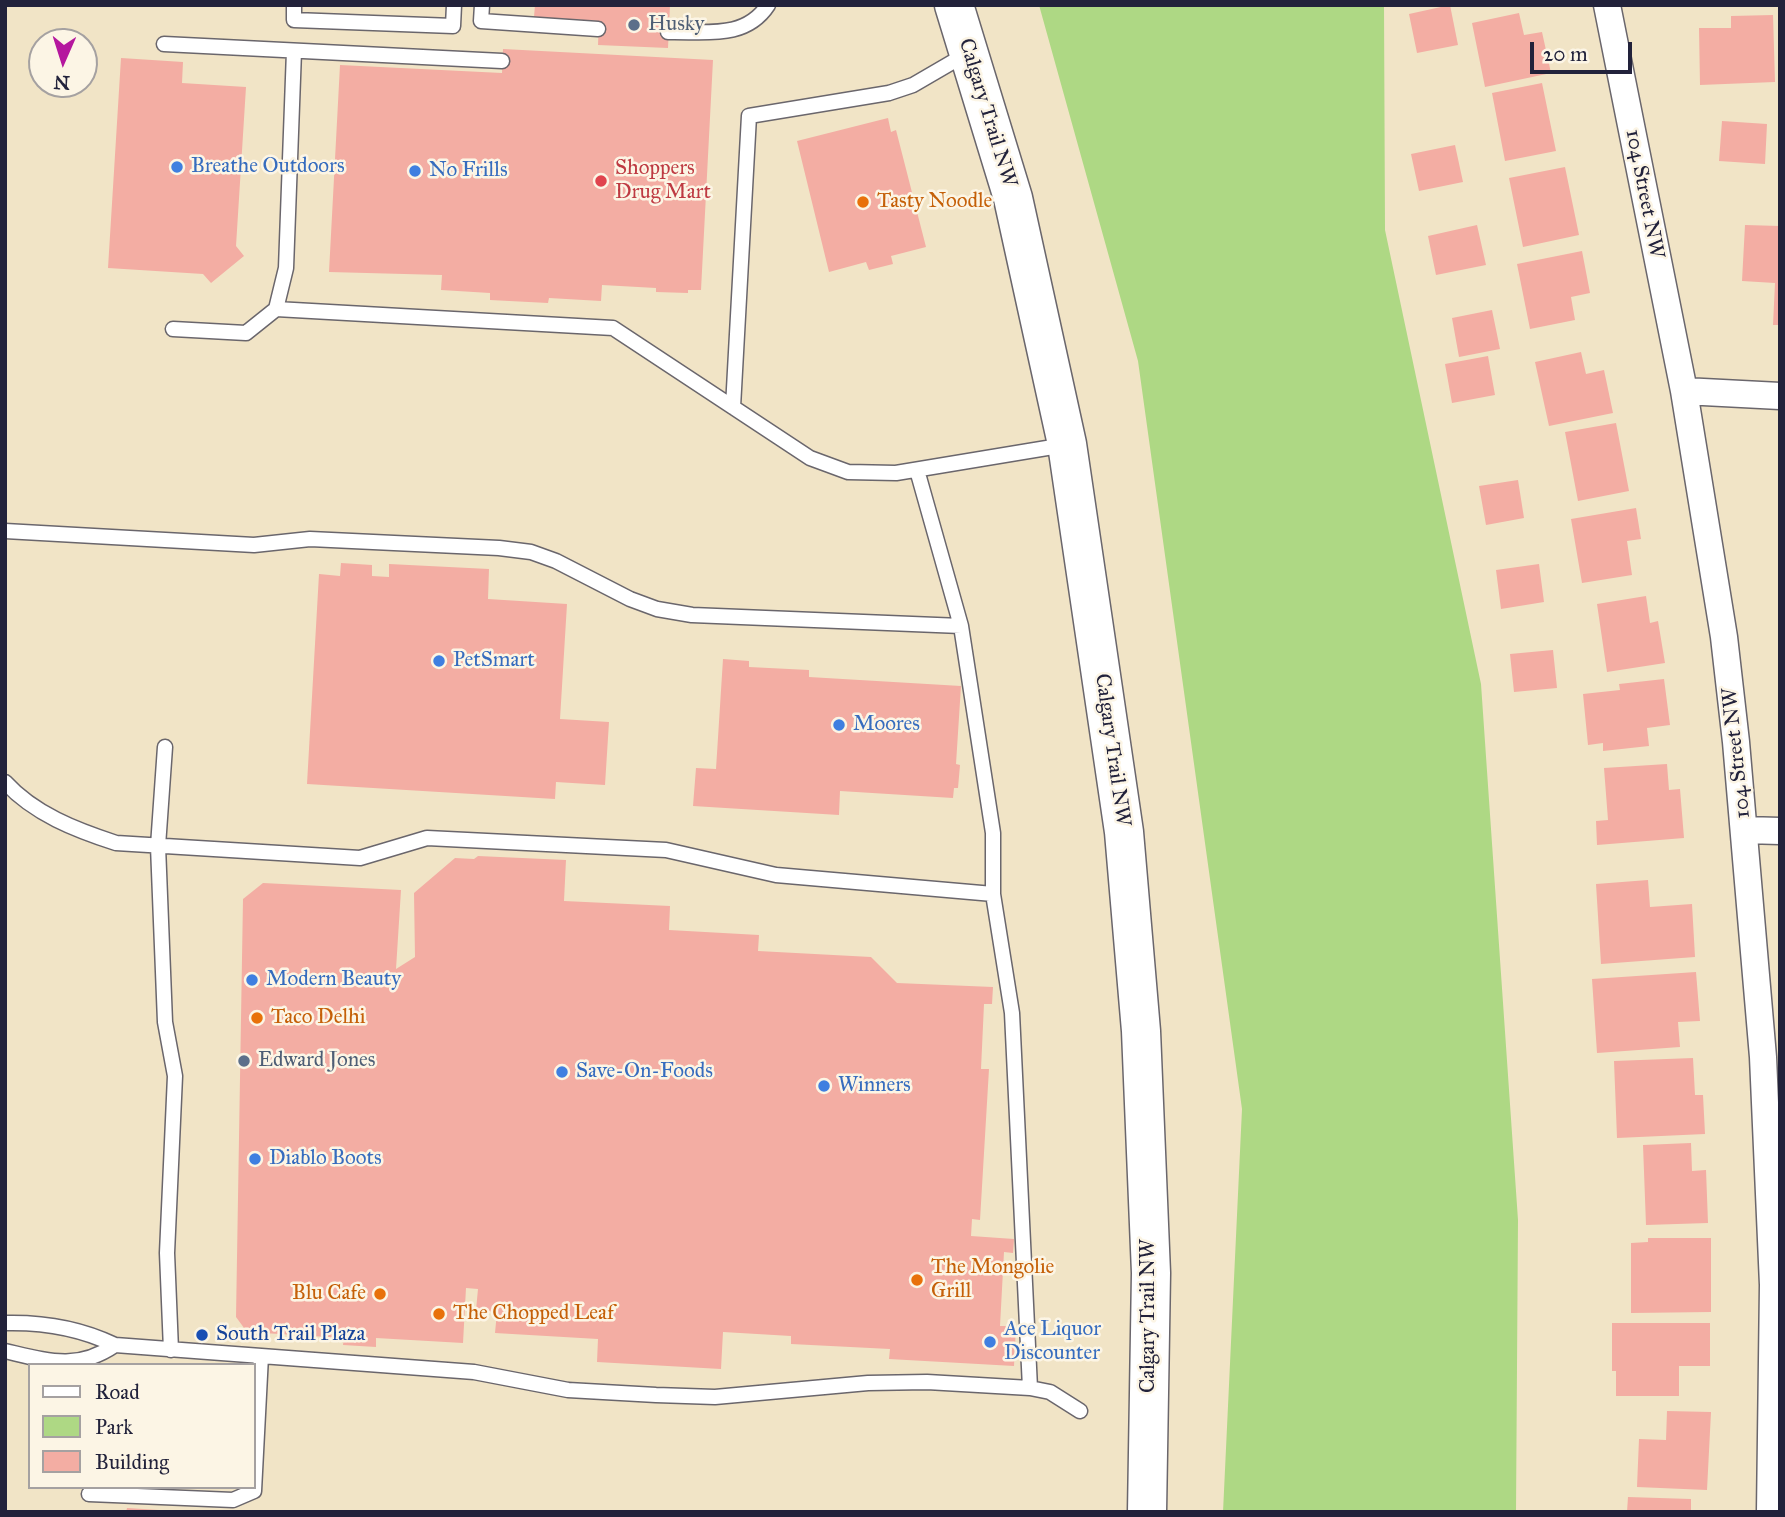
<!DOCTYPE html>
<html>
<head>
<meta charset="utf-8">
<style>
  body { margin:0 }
  #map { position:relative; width:1785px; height:1517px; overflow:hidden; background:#f1e4c6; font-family:"IM FELL Great Primer",serif }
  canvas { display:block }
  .frame { position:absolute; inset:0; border:7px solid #22223b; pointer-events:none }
  .legend { position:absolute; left:28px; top:1363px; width:228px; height:126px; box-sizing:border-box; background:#fcf5e5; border:2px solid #a5a1a1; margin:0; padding:9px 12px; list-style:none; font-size:21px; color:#22223b }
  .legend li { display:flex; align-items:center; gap:14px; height:35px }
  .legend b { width:35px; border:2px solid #a5a1a1 }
  .north { position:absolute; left:28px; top:28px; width:70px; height:70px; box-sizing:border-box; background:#fcf5e5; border:2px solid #a5a1a1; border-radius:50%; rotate:183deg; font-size:19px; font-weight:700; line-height:28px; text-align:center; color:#22223b }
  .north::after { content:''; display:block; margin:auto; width:24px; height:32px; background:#b5179e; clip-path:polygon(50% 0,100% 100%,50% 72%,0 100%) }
  .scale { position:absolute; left:1530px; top:42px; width:102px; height:32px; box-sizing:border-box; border:4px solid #22223b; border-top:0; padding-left:9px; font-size:21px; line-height:24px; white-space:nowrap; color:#22223b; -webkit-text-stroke:5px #fcf5e5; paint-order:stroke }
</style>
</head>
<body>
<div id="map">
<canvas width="1785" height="1517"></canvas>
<div class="frame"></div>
<ul class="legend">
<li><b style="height:9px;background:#fff"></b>Road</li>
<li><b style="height:19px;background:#aed884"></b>Park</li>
<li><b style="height:19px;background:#f3ada3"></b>Building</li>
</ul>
<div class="north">N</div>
<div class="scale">20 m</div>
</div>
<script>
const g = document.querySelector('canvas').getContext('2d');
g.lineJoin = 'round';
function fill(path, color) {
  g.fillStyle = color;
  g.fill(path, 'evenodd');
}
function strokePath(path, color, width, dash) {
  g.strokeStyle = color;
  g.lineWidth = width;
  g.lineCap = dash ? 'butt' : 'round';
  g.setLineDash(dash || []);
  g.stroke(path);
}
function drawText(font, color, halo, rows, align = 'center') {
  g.font = font + ' "IM FELL Great Primer",serif';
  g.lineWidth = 5;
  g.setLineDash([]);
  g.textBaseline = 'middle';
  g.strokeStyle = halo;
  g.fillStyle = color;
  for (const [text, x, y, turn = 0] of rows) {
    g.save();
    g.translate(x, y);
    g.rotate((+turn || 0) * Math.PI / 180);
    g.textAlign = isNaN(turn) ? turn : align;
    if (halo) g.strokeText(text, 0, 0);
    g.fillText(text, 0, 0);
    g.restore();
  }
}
fill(new Path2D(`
  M1039,5H1384L1385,230L1481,684L1518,1220L1516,1512H1223L1242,1109L1138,361Z`), '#aed884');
fill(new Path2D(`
  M535,5H670L668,48L598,45L599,21L534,17Z
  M1450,5L1458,45L1417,53L1409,14Z
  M1519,13L1524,35L1542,32L1551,73L1485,87L1472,23Z
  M1773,15L1775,82L1700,85L1699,28H1731V16Z
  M503,49L713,60L701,290H688V293L656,292V288L602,285L601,301L549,298L548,303L490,300V293L441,290L442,275L329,272L340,65L502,73Z
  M121,58L183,62L182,83L246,87L236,246L244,256L211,283L203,274L108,268Z
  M1542,83L1556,151L1505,161L1492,93Z
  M888,118L891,132L896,130L926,247L891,256L893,264L869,270L866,262L829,272L797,141Z
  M1722,121L1767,124L1765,164L1719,161Z
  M1455,145L1463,182L1419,191L1411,154Z
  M1565,167L1579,235L1523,247L1509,178Z
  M1477,225L1486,265L1436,275L1428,236Z
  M1745,225L1780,226V325H1773L1775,283L1742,281Z
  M1582,251L1590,293L1571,297L1575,320L1530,329L1517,264Z
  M1492,310L1500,349L1459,357L1452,318Z
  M1581,352L1586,374L1604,370L1613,413L1549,426L1535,362Z
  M1488,356L1495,395L1452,403L1445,364Z
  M1616,423L1629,491L1578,501L1565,432Z
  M1518,480L1524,518L1486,525L1479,486Z
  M1636,508L1641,539L1627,541L1632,575L1582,583L1571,519Z
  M341,563L372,565V576L389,577V564L489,569L488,599L567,604L560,719L609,722L605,785L556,782L555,799L307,784L319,574L340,576Z
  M1539,564L1544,602L1501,609L1496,570Z
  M1646,596L1650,623L1658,621L1665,663L1607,672L1597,604Z
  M1553,650L1557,688L1514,692L1510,654Z
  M723,659L749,661V667L809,670V677L961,686L956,764L960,765L958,788H954L953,798L840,791L839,815L693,806L696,768L716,769Z
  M1664,679L1670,725L1647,728L1649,746L1603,751V743L1588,745L1583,694L1620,690L1619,684Z
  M1667,764L1669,790L1680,789L1684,838L1597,845L1596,821L1608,820L1604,768Z
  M478,856L566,860L564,901L670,906L669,930L759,935L758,951L871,957L897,983L993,987L992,1004H984L981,1069H989L980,1220L972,1219L971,1236L1014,1239L1013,1253L1004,1252L1000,1326H1016L1014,1366L889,1359L890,1349L791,1344V1336L723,1332L721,1369L597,1362L598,1339L495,1333L497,1312L476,1310L478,1289L466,1288L463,1343L376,1338V1347L343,1345L344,1338L247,1332L236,1317L243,899L263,883L401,890L396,969L415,957L414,893L455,858L474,859Z
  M1648,880L1650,907L1692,904L1695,957L1601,964L1596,884Z
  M1696,972L1700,1021L1678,1022L1680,1047L1597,1053L1592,979Z
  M1693,1058L1695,1095H1703L1705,1134L1617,1138L1614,1061Z
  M1691,1143L1692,1171L1706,1170L1708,1223L1646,1225L1643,1145Z
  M1648,1238H1711V1312L1631,1313V1243L1648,1242Z
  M1612,1323H1710V1366H1679V1396H1616V1371H1612Z
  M1667,1411L1711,1412L1707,1490L1637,1487L1639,1439L1666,1440Z
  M1628,1497L1691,1499V1512H1627Z
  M127,1508L159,1510V1512H126Z`), '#f3ada3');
const service = new Path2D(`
  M294,5V20L453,26L454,5
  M482,5L481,21L598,29
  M668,32C705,31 745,40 768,5
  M164,44L502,61
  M276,309L613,328L810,458L848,472L896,473L1065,445
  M173,329L246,333L276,309L286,268L294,51
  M733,407L749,116L889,93L913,85L968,53
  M917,470L961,626L993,833V894L1012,1013L1030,1388
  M5,531L254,545L310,539L499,548L531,552L556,561L630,599L657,609L692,615L961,626
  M165,747L158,846L165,1022L175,1076L167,1253L171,1350
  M5,782C34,814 76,830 116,843L360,858L427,838L666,850L776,875L993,894
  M5,1323C44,1322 80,1328 115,1345L474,1372L568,1390L656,1395L715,1397L868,1383L927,1382L1030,1388L1050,1392L1080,1411
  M5,1351C48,1361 77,1371 115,1345
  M89,1494L233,1500L254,1491L261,1356`);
const minor = new Path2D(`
  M1607,5L1684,391L1724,637L1736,742L1763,1057L1773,1285L1770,1512
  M1684,391L1780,396
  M1745,830L1780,831`);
const trunk = new Path2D(`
  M954,5L1013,198L1067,444L1124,832L1141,1031L1151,1273L1147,1512`);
strokePath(service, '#6a666c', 17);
strokePath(minor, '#6a666c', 29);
strokePath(trunk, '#6a666c', 41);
strokePath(service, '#fff', 14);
strokePath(minor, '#fff', 26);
strokePath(trunk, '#fff', 38);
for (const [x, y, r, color] of [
  [634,25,7,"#5c6f8a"],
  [177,167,7,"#3f7fe0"],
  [415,171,7,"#3f7fe0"],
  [601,181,7,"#e0444e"],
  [863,202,7,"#e8710a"],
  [439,661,7,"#3f7fe0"],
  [839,725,7,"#3f7fe0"],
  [252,980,7,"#3f7fe0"],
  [257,1018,7,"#e8710a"],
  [244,1061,7,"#5c6f8a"],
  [562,1072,7,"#3f7fe0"],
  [824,1086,7,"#3f7fe0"],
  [255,1159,7,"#3f7fe0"],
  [917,1280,7,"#e8710a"],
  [380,1294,7,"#e8710a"],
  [439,1314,7,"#e8710a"],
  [202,1335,7,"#1a4fb4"],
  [990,1342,7,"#3f7fe0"]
]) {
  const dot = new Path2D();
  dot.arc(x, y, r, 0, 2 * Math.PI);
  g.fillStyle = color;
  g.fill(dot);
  strokePath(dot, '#fcf5e5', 2.5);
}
drawText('21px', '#4e5e75', '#fcf5e5', [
  ["Husky",648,25],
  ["Edward Jones",258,1061]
], 'left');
drawText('21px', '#22223b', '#fcf5e5', [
  ["Calgary Trail NW",987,113,73],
  ["104 Street NW",1644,194,79],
  ["Calgary Trail NW",1112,750,82],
  ["104 Street NW",1737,753,-96],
  ["Calgary Trail NW",1149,1316,-90]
]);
drawText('21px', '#366cbe', '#fcf5e5', [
  ["Breathe Outdoors",191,167],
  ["No Frills",429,171],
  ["PetSmart",453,661],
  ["Moores",853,725],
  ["Modern Beauty",266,980],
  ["Save-On-Foods",576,1072],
  ["Winners",838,1086],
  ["Diablo Boots",269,1159],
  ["Ace Liquor",1004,1330],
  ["Discounter",1004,1354]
], 'left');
drawText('21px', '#be3a42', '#fcf5e5', [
  ["Shoppers",615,169],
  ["Drug Mart",615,193]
], 'left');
drawText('21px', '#c56008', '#fcf5e5', [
  ["Tasty Noodle",877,202],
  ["Taco Delhi",271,1018],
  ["The Mongolie",931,1268],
  ["Grill",931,1292],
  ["Blu Cafe",366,1294,"right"],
  ["The Chopped Leaf",453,1314]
], 'left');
drawText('21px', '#164399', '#fcf5e5', [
  ["South Trail Plaza",216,1335]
], 'left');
</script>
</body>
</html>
